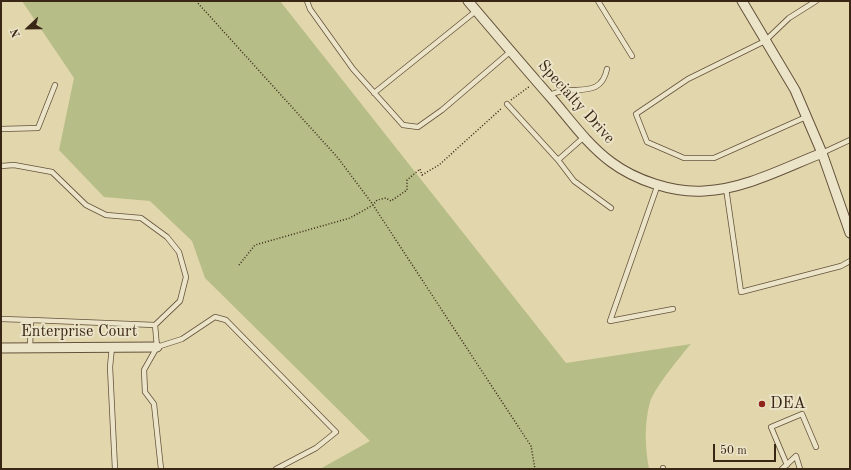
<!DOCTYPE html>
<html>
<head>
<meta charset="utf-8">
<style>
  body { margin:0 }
  #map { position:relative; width:851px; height:470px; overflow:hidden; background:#e2d6ac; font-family:"Old Standard TT",serif }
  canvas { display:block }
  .frame { position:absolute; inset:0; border:2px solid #3a2615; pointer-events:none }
  .north { position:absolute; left:8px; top:8px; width:40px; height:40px; -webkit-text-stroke:3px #ece4c9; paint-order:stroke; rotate:248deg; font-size:11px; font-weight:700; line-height:16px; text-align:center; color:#3a2615 }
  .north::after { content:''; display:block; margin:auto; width:14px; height:18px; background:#3a2615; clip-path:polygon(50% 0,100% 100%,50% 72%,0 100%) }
  .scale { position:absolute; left:713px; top:444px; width:63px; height:18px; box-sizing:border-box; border:2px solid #3a2615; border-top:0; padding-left:5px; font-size:12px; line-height:14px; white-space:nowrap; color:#3a2615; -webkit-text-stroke:3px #ece4c9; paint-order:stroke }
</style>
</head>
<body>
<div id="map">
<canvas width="851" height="470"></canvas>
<div class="frame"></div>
<div class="north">N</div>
<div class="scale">50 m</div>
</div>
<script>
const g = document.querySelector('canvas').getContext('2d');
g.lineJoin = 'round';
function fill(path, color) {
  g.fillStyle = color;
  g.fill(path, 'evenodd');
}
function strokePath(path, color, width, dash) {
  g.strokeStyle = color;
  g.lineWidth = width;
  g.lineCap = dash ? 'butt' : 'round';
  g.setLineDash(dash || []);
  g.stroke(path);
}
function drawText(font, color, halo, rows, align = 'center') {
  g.font = font + ' "Old Standard TT",serif';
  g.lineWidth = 4;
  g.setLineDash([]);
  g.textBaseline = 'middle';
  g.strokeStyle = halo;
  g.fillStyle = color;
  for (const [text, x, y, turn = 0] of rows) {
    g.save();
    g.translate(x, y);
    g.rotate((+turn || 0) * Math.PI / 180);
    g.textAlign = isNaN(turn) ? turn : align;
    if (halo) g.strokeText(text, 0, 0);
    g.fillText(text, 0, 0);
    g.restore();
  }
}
fill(new Path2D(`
  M22,1H280L566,363L691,344C681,355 654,389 650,402C644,424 645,447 649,469H320L370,441L205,278L192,241L150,201L104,197L59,150L74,78Z`), '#b6bd87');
const lane = new Path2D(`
  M307,1L310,9L353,69L403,125L418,127L442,110L511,51
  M598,1L632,56
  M374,93L476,11
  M549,96C571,82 600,102 607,69
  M507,104L558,160
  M806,117L714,158H684L647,142L636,114L688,79L765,41L789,18L816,1
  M1,129L38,128L55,85
  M584,137L558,160L574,181L611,208
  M822,153L850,140
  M1,166L14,165L52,172L86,205L106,215L141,218L167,237L179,252L186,277L180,301L155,325L157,347L144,370L145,392L154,404L161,469
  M658,184L610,321L673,309
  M726,188L741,292L841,266L850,261
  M1,319L31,320L30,348
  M31,320L155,325
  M112,347L110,367L115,469
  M157,347L182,339L215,317L226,320L336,432L316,448L276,469
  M787,465L771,427L802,414L816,447
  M663,468V469
  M782,469L796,456L800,469`);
const street = new Path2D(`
  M468,1C496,34 524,67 553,100C571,121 588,145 611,162C635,180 673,193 704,191C745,189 784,168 822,153
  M742,1L795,90L822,153L850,233
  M1,348L157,347`);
strokePath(lane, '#64523b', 6);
strokePath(street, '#64523b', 11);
strokePath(new Path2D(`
  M196,1L338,158L371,202L531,446L535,469
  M511,100L530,86
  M239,265L255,245L350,218L373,205L377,200L386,198L391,201L407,190V180L420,169L422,175L439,165L502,108`), '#3a2615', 1.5, [1, 2]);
strokePath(lane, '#ece4c9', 4.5);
strokePath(street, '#ece4c9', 9);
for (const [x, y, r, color] of [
  [762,404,4,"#8f2418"]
]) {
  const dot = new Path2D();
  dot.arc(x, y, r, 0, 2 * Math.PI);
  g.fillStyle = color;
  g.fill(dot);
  strokePath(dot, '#ece4c9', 1.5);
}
drawText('16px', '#3a2615', '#ece4c9', [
  ["Specialty Drive",576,102,48],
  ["Enterprise Court",79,332]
]);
drawText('16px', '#3a2615', '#ece4c9', [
  ["DEA",770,404]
], 'left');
</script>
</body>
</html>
